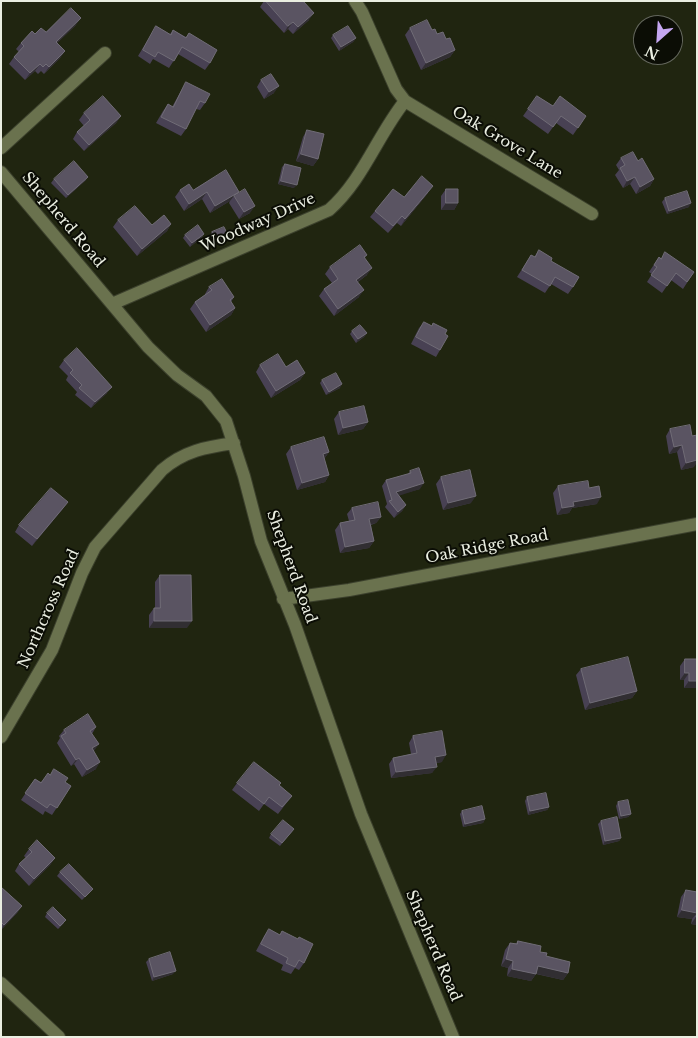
<!DOCTYPE html>
<html>
<head>
<meta charset="utf-8">
<style>
  body { margin:0 }
  #map { position:relative; width:698px; height:1038px; overflow:hidden; background:#202510; font-family:"Libre Baskerville",serif }
  canvas { display:block }
  .frame { position:absolute; inset:0; border:2px solid #eaeee1; pointer-events:none }
  .north { position:absolute; left:633px; top:15px; width:50px; height:50px; box-sizing:border-box; background:#0b0d05; border:1px solid #64675d; border-radius:50%; rotate:206deg; font-size:14px; font-weight:700; line-height:20px; text-align:center; color:#eaeee1 }
  .north::after { content:''; display:block; margin:auto; width:18px; height:22px; background:#c5a7f1; clip-path:polygon(50% 0,100% 100%,50% 72%,0 100%) }
</style>
</head>
<body>
<div id="map">
<canvas width="698" height="1038"></canvas>
<div class="frame"></div>
<div class="north">N</div>
</div>
<script>
const g = document.querySelector('canvas').getContext('2d');
g.lineJoin = 'round';
function strokePath(path, color, width, dash) {
  g.strokeStyle = color;
  g.lineWidth = width;
  g.lineCap = dash ? 'butt' : 'round';
  g.setLineDash(dash || []);
  g.stroke(path);
}
function fill(path, color) {
  g.fillStyle = color;
  g.fill(path, 'evenodd');
}
function drawText(font, color, halo, rows, align = 'center') {
  g.font = font + ' "Libre Baskerville",serif';
  g.lineWidth = 4;
  g.setLineDash([]);
  g.textBaseline = 'middle';
  g.strokeStyle = halo;
  g.fillStyle = color;
  for (const [text, x, y, turn = 0] of rows) {
    g.save();
    g.translate(x, y);
    g.rotate((+turn || 0) * Math.PI / 180);
    g.textAlign = isNaN(turn) ? turn : align;
    if (halo) g.strokeText(text, 0, 0);
    g.fillText(text, 0, 0);
    g.restore();
  }
}
const minor = new Path2D(`
  M355,1L362,12L396,89L405,101L592,214
  M1,148L105,53
  M1,172L148,347L177,375L206,396L226,421L244,476L261,541L295,625L361,814L453,1037
  M112,304L329,210C363,180 377,136 405,101
  M283,599L349,590L697,524
  M1,737L52,650L82,573L95,547L162,470C184,451 206,447 234,443
  M1,983L59,1037`);
strokePath(minor, '#3c412d', 14);
strokePath(minor, '#6a724e', 12);
fill(new Path2D(`
  M264,1H303L309,20L293,34L288,29L284,33L260,7Z
  M76,25L57,43L65,51L60,58L44,74L41,71L38,74L35,71L25,80L9,64L14,57L19,52L16,49L21,43L35,34Z
  M156,26L170,34L173,30L186,37L189,33L210,63L205,70L178,54L169,68L153,59L150,64L138,56Z
  M410,28L432,30L446,39L455,50L450,57L421,70L405,35Z
  M333,35L356,38L353,42L339,51L331,38Z
  M261,80L274,93L264,99L257,87Z
  M186,82L205,103L200,110L196,109L186,129L181,136L156,123L163,111L168,104L172,107L182,89Z
  M537,96L553,106L586,116L573,135L556,123L548,134L523,116Z
  M84,113L121,116L116,123L84,151L73,139L77,132L84,126L79,120Z
  M307,130L318,159L313,166L296,161L303,137Z
  M621,158L638,161L654,179L650,186L636,194L630,184L623,188L615,175L619,170L616,165Z
  M285,164L294,188L278,184L282,167Z
  M54,179L86,180L66,198L51,183Z
  M446,189L458,203L454,210H441V196Z
  M180,190H193L238,193L250,213L239,219L229,203L230,201L210,213L202,199L184,211L175,197Z
  M428,193L401,226L397,223L388,233L370,217L375,211L404,197Z
  M665,198L689,207L667,214L662,202Z
  M118,220L152,225L171,224L167,231L137,256L113,227Z
  M212,232L228,235L225,239L213,244L210,235Z
  M204,234L202,237L190,247L183,238L185,235Z
  M539,250L551,261L573,287L568,294L551,284L545,293L517,277L531,255L534,257Z
  M367,255L364,259L367,275L358,282L359,297L334,316L319,296L324,289L332,283L325,274L330,267Z
  M659,257L694,272L683,289L671,280L662,293L647,282L652,274L649,272Z
  M209,287L234,297L231,302L235,308L231,315L206,332L190,309L195,302L205,295V294Z
  M424,322L445,334L440,350L436,357L411,344L419,328Z
  M352,331L367,333L364,337L356,343L350,334Z
  M64,360L107,393L91,408L75,395L77,392L66,380L68,376L59,367Z
  M260,365L286,367L305,373L300,380L271,398L256,372Z
  M322,380L340,388L326,395L320,383Z
  M339,412L368,422L363,429L338,435L334,419Z
  M670,429L692,436L694,467L681,470L677,452L669,454L666,436Z
  M291,447L329,452L324,459L329,475L325,482L297,490L286,454Z
  M410,471L420,489L398,495L406,505L402,511L394,518L385,507L387,504L382,486L386,480L408,474Z
  M441,477L471,503L443,510L436,484Z
  M558,486L589,488L597,504L572,508L569,513L557,515L553,493Z
  M68,502L32,546L15,532L19,525Z
  M352,508L381,517L376,523L371,525L374,541L369,548L340,553L335,530L340,523L349,521L347,514Z
  M160,575L187,628H149V615L154,608H155V582Z
  M685,659H697V692H696V688H684V680H680V666Z
  M581,669L637,691L632,698L585,710L576,675Z
  M96,727L92,734L96,769L82,777L74,764L71,766L57,743L60,738L59,736L64,730Z
  M413,736L442,762L436,763L432,773L391,778L389,764L393,758L411,754L409,743Z
  M50,775L71,786L52,815L45,811L43,815L21,800L35,779L41,782Z
  M237,783L279,785L292,796L278,814L264,804L259,811L232,790Z
  M527,797L549,807L547,810L528,815L525,801Z
  M618,802L631,814L628,817L619,819L616,806Z
  M462,811L485,819L483,823L463,827L460,814Z
  M601,821L621,838L619,841L603,845L598,824Z
  M294,829L280,846L269,838L271,834Z
  M29,849L55,858L50,865L29,886L15,871L19,864L26,858L24,856Z
  M60,872L90,892L82,900L57,876Z
  M1,887L22,906L17,913L1,930Z
  M686,890L697,892V925L691,924L692,919L677,917L681,897Z
  M47,913L64,923L58,929L45,917Z
  M269,929L280,935L282,931L304,963L299,970L295,968L291,974L281,970L283,965L256,951L264,936Z
  M518,941L540,952L568,973L563,980L536,974L531,981L507,976L508,968L501,966L505,950L510,943L515,944Z
  M149,959L173,974L152,981L146,962Z`), '#484153');
fill(new Path2D(`
  M314,13L309,20L293,34L298,27Z
  M81,18L76,25L51,49L56,42Z
  M293,22L288,29L284,33L288,26Z
  M356,38L353,42L339,51L341,47Z
  M455,50L450,57L421,70L426,63Z
  M65,51L60,58L44,74L49,67Z
  M40,64L35,71L25,80L30,73Z
  M279,86L274,93L264,99L269,92Z
  M121,116L116,123L84,151L89,145Z
  M301,154L318,159L313,166L296,161Z
  M88,177L86,180L66,198L68,195Z
  M635,177L630,184L623,188L627,181Z
  M654,179L650,186L636,194L640,187Z
  M281,181L297,185L294,188L278,184Z
  M433,186L428,193L401,226L405,219Z
  M207,192L202,199L184,211L189,204Z
  M239,192L235,198L234,196L230,201L210,213L215,206Z
  M446,203H458L454,210H441Z
  M691,203L689,207L667,214L669,211Z
  M255,206L250,213L239,219L244,212Z
  M171,224L167,231L137,256L142,249Z
  M204,234L202,237L190,247L192,243Z
  M228,235L225,239L213,244L216,240Z
  M372,268L367,275L351,287L356,280Z
  M364,290L359,297L334,316L338,309Z
  M235,308L231,315L206,332L210,325Z
  M367,333L364,337L356,343L358,339Z
  M305,373L300,380L271,398L276,391Z
  M342,384L340,388L326,395L329,392Z
  M112,387L107,393L91,408L95,402Z
  M368,422L363,429L338,435L343,428Z
  M682,445L677,452L669,454L674,447Z
  M329,452L324,459L323,454Z
  M697,460V463L694,467L681,470L686,463Z
  M329,475L325,482L297,490L302,483Z
  M424,483L420,489L392,498L396,492Z
  M476,496L471,503L443,510L448,503Z
  M601,497L597,504L572,508L569,513L557,515L562,508L573,502Z
  M68,502L63,509L32,546L37,539Z
  M406,505L402,511L394,518L398,512Z
  M381,517L376,523L365,526L369,519Z
  M374,541L369,548L340,553L345,547Z
  M154,621H192L187,628H149Z
  M685,673H689L684,680H680Z
  M689,681H697V687L696,688H684Z
  M637,691L632,698L585,710L590,703Z
  M99,744L94,751L92,748Z
  M446,755L442,762L430,764L435,757Z
  M79,758L74,764L71,766L76,760Z
  M100,762L96,769L82,777L87,770Z
  M437,767L432,773L391,778L396,772Z
  M549,807L547,810L528,815L530,811Z
  M631,814L628,817L619,819L621,816Z
  M485,819L483,823L463,827L465,824Z
  M621,838L619,841L603,845L605,841Z
  M55,858L50,865L29,886L34,879Z
  M22,906L17,913L1,930L4,925Z
  M682,910L697,913L692,919L677,917Z
  M696,917H697V925L691,924Z
  M506,959L513,961L508,968L501,966Z
  M538,966L568,973L563,980L533,973Z
  M512,969L536,974L531,981L507,976Z
  M176,971L173,974L152,981L154,977Z`), '#312e32');
const building = new Path2D(`
  M266,1H303L314,13L298,27L293,22L288,26Z
  M71,8L81,18L56,42L65,51L49,67L46,64L43,67L40,64L30,73L14,57L24,46L21,43L32,31L35,34L41,28L46,32Z
  M427,20L432,30L435,29L437,34L443,32L446,39L450,38L455,50L426,63L410,28Z
  M156,26L171,35L173,30L186,38L189,33L217,50L210,63L182,47L174,61L158,52L155,57L143,50Z
  M348,26L356,38L341,47L333,35Z
  M271,74L279,86L269,92L261,80Z
  M186,82L210,94L205,103L200,101L186,129L161,117L168,104L173,107Z
  M103,96L121,116L89,145L77,132L90,120L84,113Z
  M537,96L553,106L560,96L586,116L578,128L561,116L553,127L528,109Z
  M307,130L324,134L318,159L301,154Z
  M633,152L638,161L642,158L654,179L640,187L635,177L627,181L620,168L625,165L621,158Z
  M74,161L88,177L68,195L54,179Z
  M285,164L301,168L297,185L281,181Z
  M226,170L239,192L215,206L207,192L189,204L180,190L189,184L193,190Z
  M422,176L433,186L405,219L402,216L393,226L375,211L393,189L404,197Z
  M245,189L255,206L244,212L234,196Z
  M446,189H458V203H446Z
  M687,191L691,203L669,211L665,198Z
  M135,206L152,225L164,215L171,224L142,249L118,220Z
  M198,225L204,234L192,243L185,235Z
  M224,227L228,235L216,240L212,232Z
  M360,245L367,255L364,257L372,268L356,280L364,290L338,309L324,289L338,279L330,267Z
  M539,250L552,258L551,261L579,277L573,287L555,277L550,286L522,270L531,255L535,257Z
  M665,252L694,272L687,282L676,273L667,286L651,275L657,267L654,265L659,257L661,259Z
  M222,279L234,297L230,300L235,308L210,325L195,302L212,290L209,287Z
  M424,322L432,326L433,323L447,330L445,334L448,336L440,350L416,337Z
  M360,325L367,333L358,339L352,331Z
  M77,348L112,387L95,402L79,388L82,385L70,373L73,370L64,360Z
  M278,354L286,367L297,360L305,373L276,391L260,365Z
  M336,373L342,384L329,392L322,380Z
  M364,406L368,422L343,428L339,412Z
  M690,425L692,436L697,435V460L686,463L682,445L674,447L670,429Z
  M324,437L329,452L323,454L329,475L302,483L291,447Z
  M419,468L424,483L396,492L406,505L398,512L389,501L392,500L386,480L411,473L410,471Z
  M470,470L476,496L448,503L441,477Z
  M588,481L589,488L599,486L601,497L573,502L574,506L562,508L558,486Z
  M51,488L68,502L37,539L19,525Z
  M378,502L381,517L369,519L374,541L345,547L340,523L355,520L352,508Z
  M160,575H191L192,621H154V608H160Z
  M628,657L637,691L590,703L581,669Z
  M685,659H697V681H689V673H685Z
  M88,714L96,727L90,731L99,744L92,748L100,762L87,770L79,758L76,760L61,736L66,733L64,730Z
  M442,731L446,755L435,757L437,767L396,772L393,758L417,753L413,736Z
  M254,762L281,783L279,785L292,796L282,807L269,797L264,804L237,783Z
  M54,769L68,778L65,782L71,786L57,808L50,804L47,808L25,793L35,779L41,783L48,773L50,775Z
  M546,793L549,807L530,811L527,797Z
  M628,800L631,814L621,816L618,802Z
  M482,806L485,819L465,824L462,811Z
  M617,817L621,838L605,841L601,821Z
  M283,820L294,829L282,843L271,834Z
  M37,840L55,858L34,879L19,864L32,852L29,849Z
  M69,864L93,889L85,897L60,872Z
  M1,887L22,906L4,925L1,922Z
  M686,890L697,892V917H696L697,913L682,910Z
  M53,907L66,920L60,926L47,913Z
  M269,929L280,935L282,931L298,939L299,937L313,944L304,963L299,960L295,967L286,963L288,958L261,944Z
  M518,941L541,946L540,952L547,953L546,956L570,962L568,973L538,966L536,974L512,969L513,961L506,959L510,943L517,944Z
  M170,952L176,971L154,977L149,959Z`);
fill(building, '#5a5462');
strokePath(building, '#706c76', 1);
drawText('15px', '#eaeee1', '#0b0d05', [
  ["Oak Grove Lane",507,143,31],
  ["Shepherd Road",63,220,50],
  ["Woodway Drive",258,223,-24],
  ["Oak Ridge Road",487,547,-11],
  ["Shepherd Road",291,567,70],
  ["Northcross Road",49,609,-66],
  ["Shepherd Road",433,946,67]
]);
</script>
</body>
</html>
